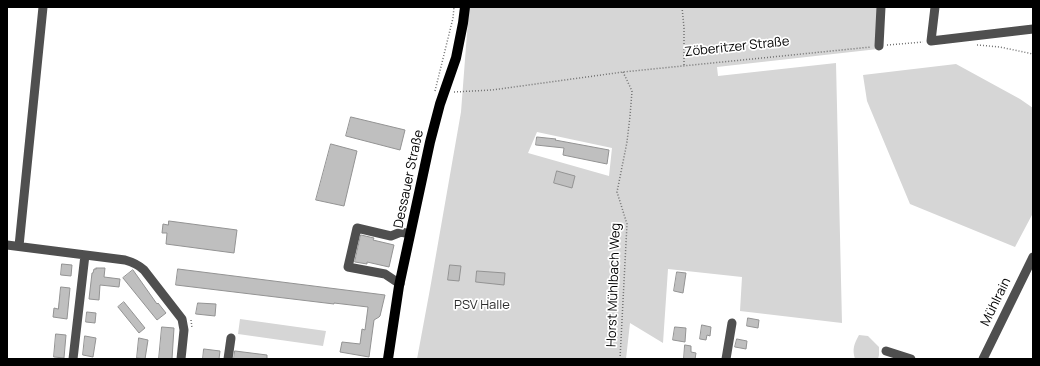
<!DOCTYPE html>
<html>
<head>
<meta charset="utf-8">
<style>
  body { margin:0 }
  #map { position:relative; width:1040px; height:366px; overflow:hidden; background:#fff; font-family:Manrope,sans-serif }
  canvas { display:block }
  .frame { position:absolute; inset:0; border:8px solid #000; pointer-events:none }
</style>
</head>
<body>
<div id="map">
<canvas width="1040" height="366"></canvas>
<div class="frame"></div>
</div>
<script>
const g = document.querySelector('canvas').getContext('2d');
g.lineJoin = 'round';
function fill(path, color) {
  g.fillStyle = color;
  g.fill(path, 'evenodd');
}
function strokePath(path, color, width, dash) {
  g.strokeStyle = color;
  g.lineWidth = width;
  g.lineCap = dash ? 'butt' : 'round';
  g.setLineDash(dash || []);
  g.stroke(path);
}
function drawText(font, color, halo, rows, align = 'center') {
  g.font = font + ' Manrope,sans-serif';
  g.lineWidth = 3.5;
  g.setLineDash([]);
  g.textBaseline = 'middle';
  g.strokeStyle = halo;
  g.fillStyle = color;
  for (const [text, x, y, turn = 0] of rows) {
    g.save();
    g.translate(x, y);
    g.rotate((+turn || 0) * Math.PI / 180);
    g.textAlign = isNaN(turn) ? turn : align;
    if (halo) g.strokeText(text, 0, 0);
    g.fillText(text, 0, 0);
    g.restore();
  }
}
fill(new Path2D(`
  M469,7H885L878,49L717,67L718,76L836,63L842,323L740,311L742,277L668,269L663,343L630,323L626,359H417L430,289L461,112ZM537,132L612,148L609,176L528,153Z
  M956,64L1020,99L1033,108V213L1015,247L910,204L867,101L863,75Z
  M240,319L326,331L323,346L238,334Z
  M859,335L868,336L879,347V355L878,359H855C852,349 854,344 859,335Z`), '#d6d6d6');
const building = new Path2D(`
  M351,117L405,130L400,150L346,136Z
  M537,137L556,139L555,140L609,150L607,164L563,155L564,148L536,145Z
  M331,144L357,151L344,206L316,200Z
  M557,171L575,176L572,188L554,183Z
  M169,221L237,230L234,253L166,244L167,233H162L163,224L168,225Z
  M361,235L374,238L373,240L394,245L389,267L367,262V264L355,262Z
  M62,264L72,265L71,276L61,275Z
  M450,265L461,266L459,281L448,280Z
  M96,268H105L104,277L120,279L119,287L100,285L99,300L89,299L92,273H93L94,269H96Z
  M178,269L385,295L380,316L379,317L374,320L369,357L340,352L342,342L360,344L362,329L365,330L368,307L334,303V304L176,285Z
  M133,270L157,304L158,303L166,313L157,320L123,278Z
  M477,271L505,273L504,285L476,282Z
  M677,272L686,273L683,293L674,291Z
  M61,287L70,288L67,319L53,317L54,308L58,309Z
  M124,302L145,328L139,333L118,307Z
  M198,303L216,304L215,316L196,314Z
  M87,312L96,313L95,323L86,322Z
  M748,318L759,320L758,328L747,326Z
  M702,325L711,327L710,336L707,335L706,340L700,339Z
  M162,327L174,328L172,359H159Z
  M675,327L686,328L685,342L673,340Z
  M56,334L66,335L64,358L54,357Z
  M85,336L96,338L93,357L83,355Z
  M139,338L148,340L145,359L137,358Z
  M737,339L747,341L746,349L735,347Z
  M685,345L691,346V352L696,353L695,359H684Z
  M204,349L220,351L219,359H203Z
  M235,351L267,355V359H234Z`);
fill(building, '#bfbfbf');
strokePath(building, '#939393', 1);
strokePath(new Path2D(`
  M682,7L684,28V66
  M887,45L923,42
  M977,45L1000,47L1033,54
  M435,91L453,18L454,7
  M454,92L492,90L623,72L871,47
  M191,320L192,328
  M620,359L627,224L617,192L627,142L630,116L632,91L623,72`), '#717171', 1.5, [1, 2]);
strokePath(new Path2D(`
  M935,7L931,41L1033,29
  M879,46L881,7
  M7,245L125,260C132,262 138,264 144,270L182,319L184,330L181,359
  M19,246L43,7
  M400,284L385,274L348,267L357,228L391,236L401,232L410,234
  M886,351L911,359
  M73,359L85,255
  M228,359L231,338
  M726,359L732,323
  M983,359L1033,257`), '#4f4f4f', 9);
strokePath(new Path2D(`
  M388,359L399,286L430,142L440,104L456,58L463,23L465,7`), '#000', 10);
drawText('13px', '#000', '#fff', [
  ["Zöberitzer Straße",737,47,-6],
  ["Dessauer Straße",409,179,-78],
  ["Horst Mühlbach Weg",614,285,-88],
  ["Mühlrain",996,302,-64]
]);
drawText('13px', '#2d2d2d', '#fff', [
  ["PSV Halle",482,305]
]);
</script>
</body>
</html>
